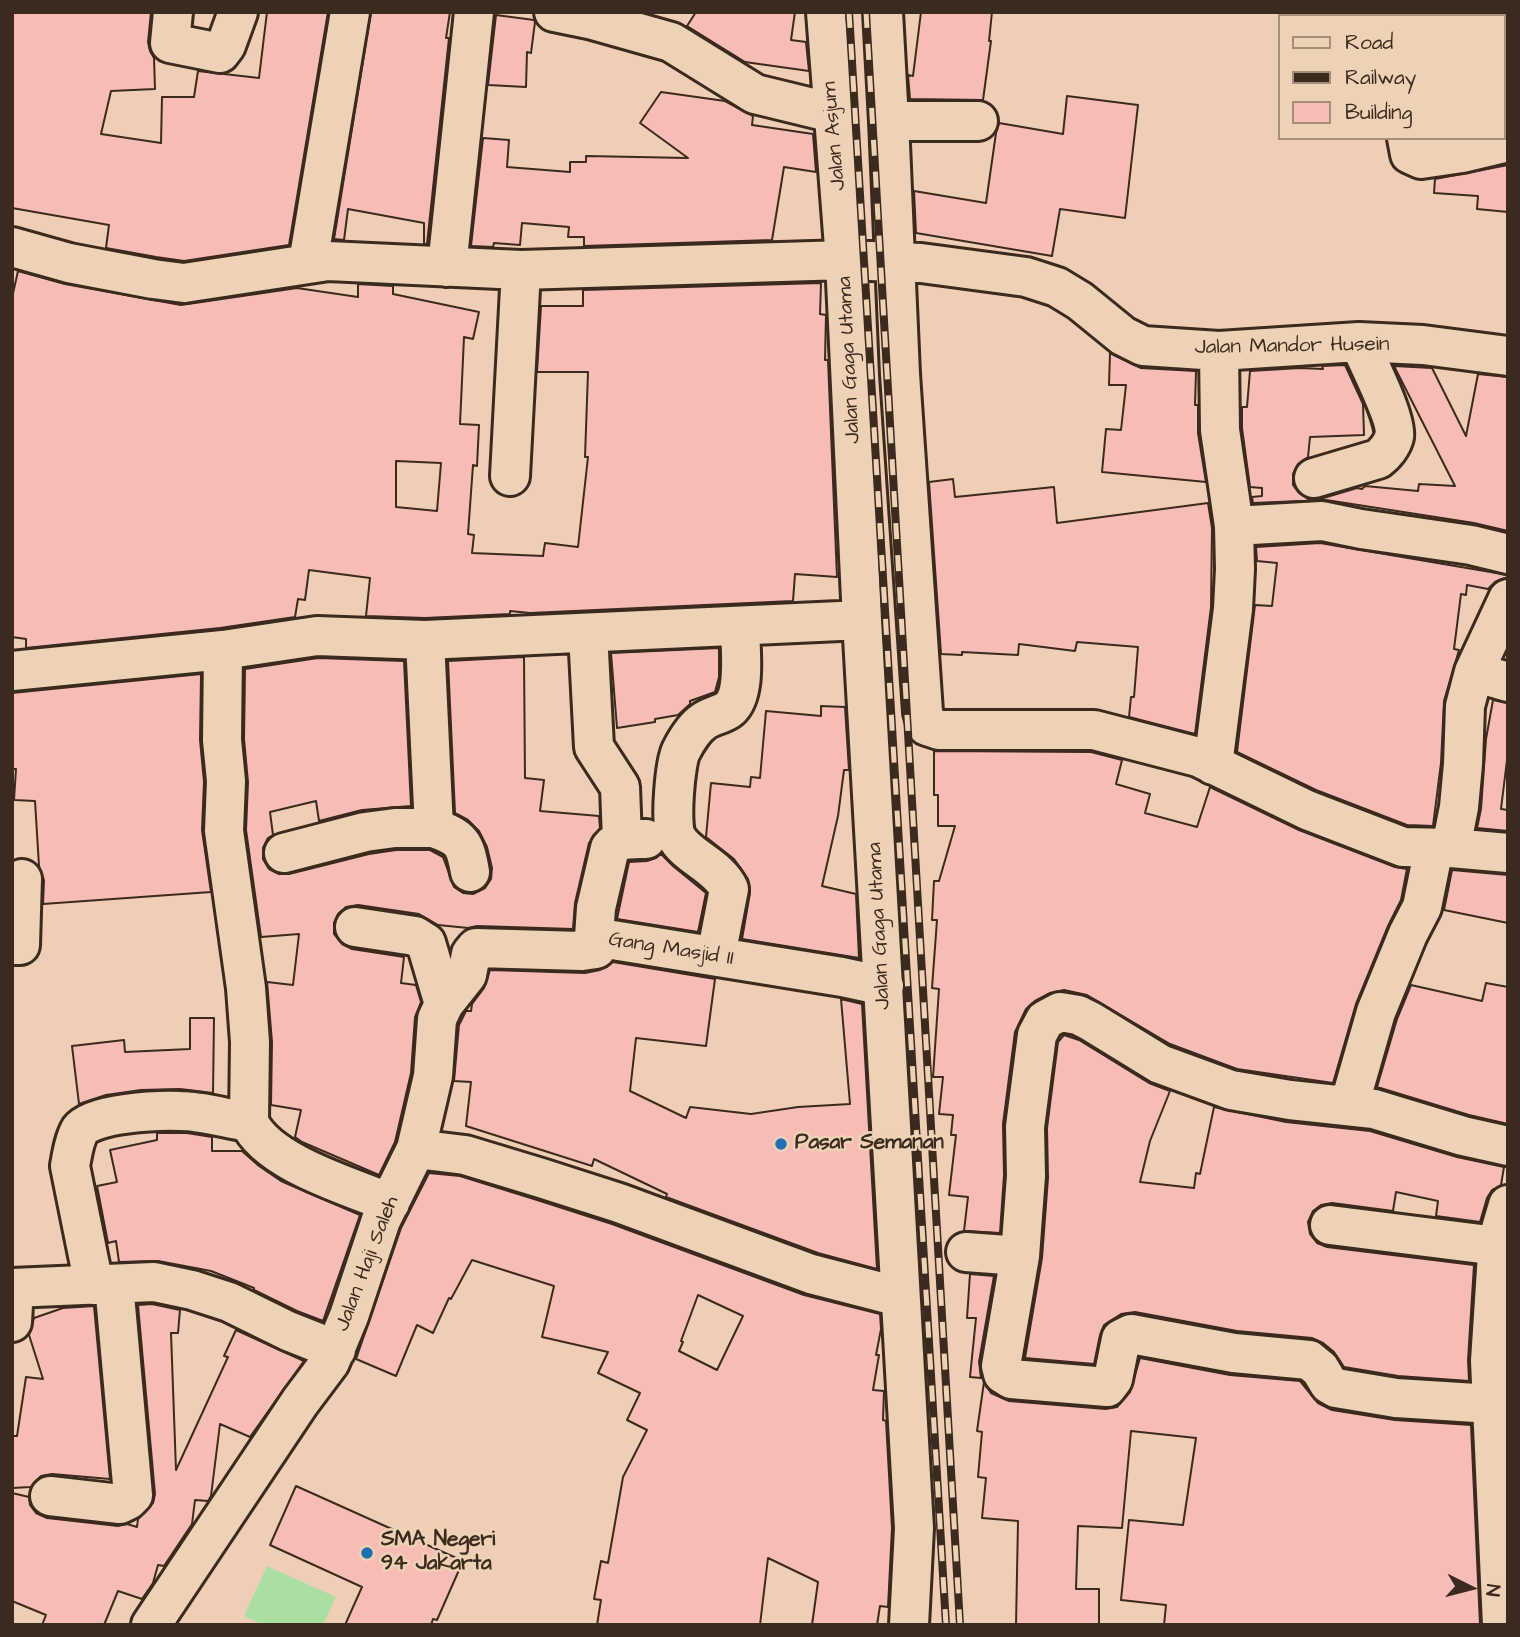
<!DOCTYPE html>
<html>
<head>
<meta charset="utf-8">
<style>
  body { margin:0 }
  #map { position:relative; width:1520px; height:1637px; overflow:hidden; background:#f0ceb5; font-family:"Architects Daughter",sans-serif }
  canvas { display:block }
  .frame { position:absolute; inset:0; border:14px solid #3b2a1e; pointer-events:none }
  .legend { position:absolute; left:1278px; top:14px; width:228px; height:126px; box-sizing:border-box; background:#eed2b5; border:2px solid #a68f79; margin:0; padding:9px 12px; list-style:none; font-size:21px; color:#3b2a1e }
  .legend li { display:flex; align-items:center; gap:14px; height:35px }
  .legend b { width:35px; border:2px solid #a68f79 }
  .north { position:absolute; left:1436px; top:1553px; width:70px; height:70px; -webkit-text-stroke:5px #eed2b5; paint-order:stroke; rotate:96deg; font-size:19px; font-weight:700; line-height:28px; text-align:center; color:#3b2a1e }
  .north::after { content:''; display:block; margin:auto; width:24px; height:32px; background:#3b2a1e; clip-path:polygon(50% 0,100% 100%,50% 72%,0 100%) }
</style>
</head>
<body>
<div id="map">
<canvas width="1520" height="1637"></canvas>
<div class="frame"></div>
<ul class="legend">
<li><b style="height:9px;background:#eed2b5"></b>Road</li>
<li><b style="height:9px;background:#3b2a1e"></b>Railway</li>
<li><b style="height:19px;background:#f8bcb7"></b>Building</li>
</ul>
<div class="north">N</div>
</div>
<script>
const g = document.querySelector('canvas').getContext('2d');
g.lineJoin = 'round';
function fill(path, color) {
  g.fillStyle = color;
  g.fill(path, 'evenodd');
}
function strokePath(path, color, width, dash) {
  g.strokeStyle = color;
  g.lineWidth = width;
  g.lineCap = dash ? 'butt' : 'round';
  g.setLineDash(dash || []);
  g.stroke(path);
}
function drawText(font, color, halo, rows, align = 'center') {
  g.font = font + ' "Architects Daughter",sans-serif';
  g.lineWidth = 5;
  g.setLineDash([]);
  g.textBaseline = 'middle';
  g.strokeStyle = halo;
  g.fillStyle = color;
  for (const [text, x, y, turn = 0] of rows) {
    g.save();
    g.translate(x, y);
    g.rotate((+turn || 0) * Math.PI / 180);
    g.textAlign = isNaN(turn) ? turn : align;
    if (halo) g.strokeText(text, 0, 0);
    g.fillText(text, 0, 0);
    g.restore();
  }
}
fill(new Path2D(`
  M267,1566L336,1597L323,1625H263L244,1616Z`), '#abdfa1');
const building = new Path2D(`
  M12,12H151L148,42L150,51L154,58L155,89L111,91L101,134L161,143L162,97H194L198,71L259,78L267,12H328L289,245L184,261L156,257L106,248L109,225L12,208Z
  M371,12H450L446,38H449L427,244H424V223L348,209L344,240L334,239Z
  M696,12H795L791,40L806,42L809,71L745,62L687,26Z
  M921,12H992L989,41H991L983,100L910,99L908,75L913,76Z
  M496,15L534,20L535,22L531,53L527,52L526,87L488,85Z
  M661,92L725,101L753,116L752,125L813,134L816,172L784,167L772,240L584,246V237H568L569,227L522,223L520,245L494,243L493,247L471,246L483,138L509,140L507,167L570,172V162H586V156L688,158L640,123Z
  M1067,96L1138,105L1125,218L1060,209L1052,256L916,233L914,191L986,203L996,133L999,123L1063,134Z
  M1508,165V212L1477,209L1478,196L1434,193L1435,179Z
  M18,271L65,284L181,305L297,288L358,297V284L393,286V294L479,312L473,339L464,337L460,424L479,425L477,466L473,465L468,534L474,535L472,553L543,556L545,543L578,547L588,457H585L588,372H537L541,306H583V290L821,283L820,314L826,315L825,360H828L837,577L795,574L793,601L530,613L510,611V614L425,618L366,616L370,578L309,570L305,600L298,599L295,617L220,628L26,648V639L12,637V298ZM396,461L441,463L437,511L396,507Z
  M1110,353L1141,368L1196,371L1195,405H1198V433L1206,482L1102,472L1106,429L1121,430L1126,385H1109Z
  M1345,365L1363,404L1364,435L1310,437L1308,457L1298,464L1293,474V485L1299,493L1308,499H1320L1357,488L1362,489L1365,486L1418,491L1419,484L1455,486L1394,366L1432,368L1466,436L1478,374L1508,377V531L1474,523L1326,500L1253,503L1252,497L1262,496V488L1250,487L1242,428V407H1247L1250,371L1300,368L1323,369L1322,366Z
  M953,479L955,497L1054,487L1057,523L1208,503L1212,528L1211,607L1195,734L1129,717L1131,697H1134L1138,647L1077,642L1075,651L1019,644L1018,655L962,652V655L941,654L929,482Z
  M1320,543L1508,575V577L1495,582L1488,589L1467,585L1466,595L1461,594L1454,649L1459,650L1444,701L1441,763L1433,826L1407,825L1316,790L1237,752L1255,605L1272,606L1277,563L1257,561L1256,547Z
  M719,648V677L715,692L690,701V704L678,715L655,719V722L617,728L611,653Z
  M524,657L525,778L544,780L540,811L599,816L600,828L589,843L575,903L573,929L477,926L468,928L438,925L419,914L358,905L346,907L338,914L334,923V934L342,944L352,949L404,957L401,983L416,985L421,1002L415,1017L411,1073L395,1142L379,1175L302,1142L295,1137L301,1110L271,1105L272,1042L267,982L293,985L299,934L261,937L246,830L248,782L244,739L245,669L318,658L404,661L411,806L362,810L319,821L316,801L270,812L273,835L268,838L263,848V859L269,869L279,874H289L369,854L396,850H430L443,857L454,887L463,893L473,894L485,888L491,879L492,868L487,847L479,831L468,820L455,813L448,661Z
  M201,674L200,740L204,782L202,830L211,892L43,904L44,880L39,866L35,801L14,800L16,769H12V693Z
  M1493,700L1508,703V752L1501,809L1508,810V831L1477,828L1481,809L1486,739Z
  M821,706L845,707L849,770H844L838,816L822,886L856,894L859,958L742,939L750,893L748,879L734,859L706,837L711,783L750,787L751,777L760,778L766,711L821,716Z
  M934,751L1091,752L1122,760L1116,784L1150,794L1145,813L1197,827L1210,787L1299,830L1395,867L1407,869L1401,900L1388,926L1356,1004L1333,1083L1237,1069L1170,1044L1087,995L1064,990L1050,993L1035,1001L1026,1009L1015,1032L1003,1124L1004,1175L1000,1233L964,1231L968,1197L949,1195L956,1135H951L953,1115L939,1114L943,1077H933L939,989L932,988L937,920H932L934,881H939L955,826H938V795H934Z
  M661,854L673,866L706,893L698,932L617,919L629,862L647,861L656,858Z
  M1452,870L1508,875V923L1444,910Z
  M613,962L715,979L706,1046L636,1038L630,1091L686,1118L690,1107L751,1114L798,1107L850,1104L841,999L862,1004L877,1269L818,1253L666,1197L667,1194L594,1159L592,1166L466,1126L471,1082L454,1081L459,1025L466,1011H471L472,1004L484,988L490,970L585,973L600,970Z
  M1486,983L1508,987V1124L1469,1115L1377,1087L1397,1019L1411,985L1482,1001Z
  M190,1018H214L213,1093L180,1089L141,1090L106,1095L79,1104L72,1046L124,1040L125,1052L190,1049Z
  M1064,1035L1079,1040L1149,1083L1170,1091L1150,1141L1140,1182L1194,1188L1196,1173L1200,1174L1214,1107L1286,1122L1370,1131L1457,1157L1504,1167L1501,1185L1492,1190L1487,1198L1480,1222L1436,1216L1438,1201L1396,1192L1393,1211L1332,1203L1321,1205L1313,1211L1308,1222L1310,1234L1317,1243L1327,1247L1474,1265L1468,1360L1469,1381L1398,1376L1344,1367L1334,1352L1323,1343L1312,1338L1237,1331L1135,1312L1121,1314L1104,1325L1100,1335L1094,1364L1025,1358L1042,1258L1048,1178L1047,1128L1058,1042Z
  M157,1133H187L212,1137V1151H242L259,1166L281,1181L360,1215L323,1321L297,1311L254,1290V1288L211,1271L158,1261L119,1262L116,1241L108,1243L97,1186L117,1182L110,1150L157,1140Z
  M429,1173L460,1176L534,1199L612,1224L804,1295L880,1314L881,1329L876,1355H879L873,1390L884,1391L883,1420L886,1421L892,1528L888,1607L880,1606L877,1625H812L818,1582L768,1558L760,1625H597L601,1600L594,1599L601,1561L608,1563L623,1477L647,1430L627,1420L640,1393L598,1373L608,1352L542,1337L554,1286L472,1260L451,1299L449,1298L433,1333L417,1325L396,1376L356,1359L401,1228ZM698,1295L743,1316L717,1370L679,1351L683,1342L681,1341Z
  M970,1274L994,1276L979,1362L981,1378L970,1377L976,1318H967Z
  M152,1304L180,1310L178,1333H171L176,1470L228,1357L224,1356L236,1330L304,1361L250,1437L220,1424L211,1496L208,1501L195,1500L192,1524L164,1566L158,1565L153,1583L142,1599L118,1591L104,1625H42L46,1615L12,1601V1493L29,1497L30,1505L36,1513L47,1518L118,1526L127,1524L137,1527L138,1519L153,1503L155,1494L138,1305Z
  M94,1306L110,1479L52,1474L41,1476L31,1487L12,1488V1436H17L26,1377L43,1379L29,1335L34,1318L63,1308Z
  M1140,1358L1230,1375L1300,1381L1318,1403L1332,1410L1395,1420L1471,1425L1480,1625H1164L1166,1605L1121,1600L1129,1520L1183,1525L1196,1438L1131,1431L1122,1528L1078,1526L1076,1589H1099V1625H1016L1018,1521L982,1518L986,1478L978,1477L982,1432L977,1431L984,1382L991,1393L1009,1401L1106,1409L1117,1407L1130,1392Z
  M296,1486L463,1561L437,1620L433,1619L431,1625H345L362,1587L270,1545Z`);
fill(building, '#f8bcb7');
strokePath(building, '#3b2a1e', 2);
const minor = new Path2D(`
  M173,12L170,43L220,53L226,45L238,12
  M554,12L593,20L671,42L755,94L833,113
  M826,12L845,260L921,263L1026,277L1057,287L1080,301L1123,336L1143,346L1219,351L1359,342L1423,345L1508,356
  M883,12L889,121
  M1416,16L1418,12
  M978,121H889L900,374L923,712L927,726L939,730H1094L1198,757L1307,810L1403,847L1451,848L1508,853
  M1407,138L1410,154L1421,159L1462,153L1508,142
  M12,247L69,263L153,279L184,283L328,261L521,270L845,260L862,620L914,1528L909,1625
  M308,263L350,12
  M447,267L474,12
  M510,476L521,270
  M1314,478L1378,459C1385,454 1392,445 1394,437C1398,421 1367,360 1359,342
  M1234,526L1322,521L1361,529L1471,545L1508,554
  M588,633L594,747L620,787L622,840
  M425,640L434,828C462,838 465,843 470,872
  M223,650L222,740L226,781L224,831L246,988L250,1042L249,1122C268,1163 349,1186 390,1203
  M12,671L223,650L317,636L425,640L862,620
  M1474,672L1508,682
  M1213,765L1233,609L1235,569L1234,526L1220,430L1219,351
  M1451,848L1459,807L1463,764L1465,706L1474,672L1508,599
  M284,853L365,832L395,828H434
  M355,927L415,936L426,943L444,1004
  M594,937L596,908L610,848C618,838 634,839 646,839
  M12,945H20L22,879
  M716,956L729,889C719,866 685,856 676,836C670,823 675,763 681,751C686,741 695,727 704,721C712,715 726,714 732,706C746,689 740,647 740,626
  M1349,1106L1376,1012L1408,934L1422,907L1434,848
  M416,1149L433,1076L437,1019L444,1004L467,975L471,954L476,948L582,951L596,949L594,937L842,977L884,986
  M1330,1225L1497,1246
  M966,1252L1020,1256L1026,1176L1025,1127L1037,1035L1045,1020L1060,1012L1078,1015L1090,1021L1160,1064L1231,1090L1290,1100L1374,1109L1463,1136L1508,1146
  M1020,1256L1001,1366L1003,1374L1011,1379L1107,1387L1113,1379L1121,1339L1131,1334L1234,1353L1309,1360L1320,1369L1329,1384L1336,1388L1396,1398L1492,1404
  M94,1285L70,1166C72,1155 74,1140 80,1130C92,1113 159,1110 180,1111C203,1111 227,1119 249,1122
  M12,1288L154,1282L192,1290L229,1302L288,1331L336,1350
  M12,1322L14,1288
  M50,1496L120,1504L128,1500L133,1495L114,1284
  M151,1625L300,1402L330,1362L349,1316L381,1220L416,1149L465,1155L541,1178L619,1203L811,1274L900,1297
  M1502,1625L1490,1361L1498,1239L1508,1205`);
strokePath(minor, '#3b2a1e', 44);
strokePath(minor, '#eed2b5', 38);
const rail = new Path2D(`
  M849,12L946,1625
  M866,12L960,1625`);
strokePath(rail, '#3b2a1e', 8);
strokePath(rail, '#eed2b5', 5, [16]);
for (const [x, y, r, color] of [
  [781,1144,7,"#1f6fb2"],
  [367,1553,7,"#1f6fb2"]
]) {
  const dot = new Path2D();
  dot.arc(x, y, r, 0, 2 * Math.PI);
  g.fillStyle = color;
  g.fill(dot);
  strokePath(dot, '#eed2b5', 2.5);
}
drawText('21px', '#3b2a1e', '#eed2b5', [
  ["Jalan Asjum",835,136,-95],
  ["Jalan Mandor Husein",1292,347,-1],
  ["Jalan Gaga Utama",850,360,-93],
  ["Jalan Gaga Utama",880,926,-93],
  ["Gang Masjid II",671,950,9],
  ["Jalan Haji Saleh",368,1264,-69]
]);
drawText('bold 21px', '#3b2a1e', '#eed2b5', [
  ["Pasar Semanan",795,1144],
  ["SMA Negeri",381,1541],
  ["94 Jakarta",381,1565]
], 'left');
</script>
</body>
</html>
